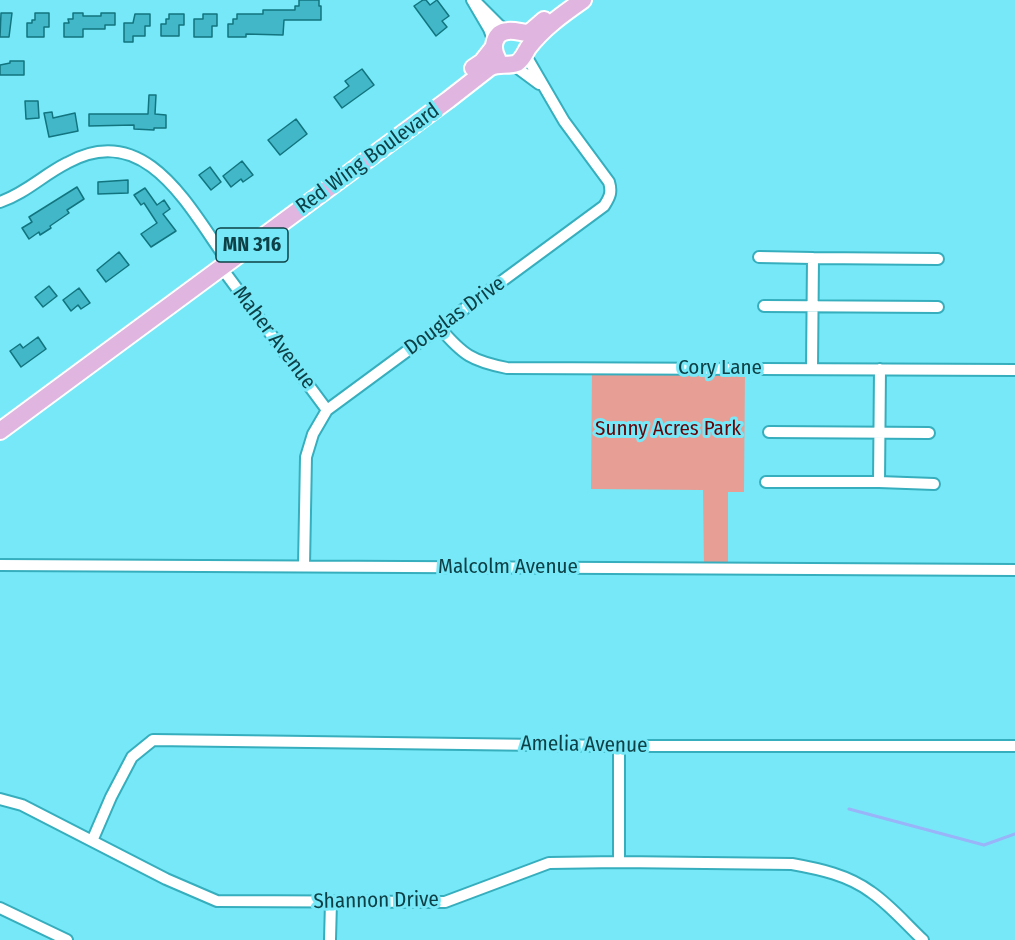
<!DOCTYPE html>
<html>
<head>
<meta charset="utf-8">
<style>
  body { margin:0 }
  canvas { display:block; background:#77e8f7 }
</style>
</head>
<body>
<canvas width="1015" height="940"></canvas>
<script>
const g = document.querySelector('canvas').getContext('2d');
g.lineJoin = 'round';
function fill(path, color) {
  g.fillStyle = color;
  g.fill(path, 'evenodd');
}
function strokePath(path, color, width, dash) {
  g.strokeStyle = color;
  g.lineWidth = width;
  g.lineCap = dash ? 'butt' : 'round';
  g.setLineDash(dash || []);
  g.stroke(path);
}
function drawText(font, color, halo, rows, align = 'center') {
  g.font = font + ' "Fira Sans Condensed",sans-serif';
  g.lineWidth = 6;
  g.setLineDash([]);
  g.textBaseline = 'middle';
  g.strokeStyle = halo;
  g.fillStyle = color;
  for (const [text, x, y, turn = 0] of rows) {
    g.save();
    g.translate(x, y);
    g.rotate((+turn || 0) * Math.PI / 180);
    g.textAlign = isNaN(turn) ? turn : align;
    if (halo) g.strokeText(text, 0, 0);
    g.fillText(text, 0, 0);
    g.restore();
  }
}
fill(new Path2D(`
  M592,367L745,368L744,492H728V569L704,568L703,490L591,489Z`), '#e79e95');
strokePath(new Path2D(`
  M849,809L984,845L1015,834`), '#99b4f8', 3);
const building = new Path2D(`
  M299,0H319V6H321V20H284L283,35L246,34V37H228V24H233V19H237V14H263V10H295V6H299Z
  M423,0H426L430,5L437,0L449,16L442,21L447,27L436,36L414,6Z
  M1,13H12L9,37H0Z
  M35,13H49V27H44V37H27V23H32V20H35Z
  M73,13H83V16H101V13H115V25H105V29H83V37H64V23H69L68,19H73Z
  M135,14H150V26H145V36H133V42H124V23H133Z
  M169,14H184V25H179V36H161V24H166V19H169Z
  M203,14H217V26H212V37H194V19H203Z
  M10,61H24V75H0V65L10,63Z
  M362,69L374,85L342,108L334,97L349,86L345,81Z
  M149,95H156L155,114L166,115V128H154V130L134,129V125L89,126V114H148Z
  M25,101H38L39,118L26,119Z
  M52,112L53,118L75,113L78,131L49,137L44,113Z
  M296,119L307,134L280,155L268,140Z
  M242,161L253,175L243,182L241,179L231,187L223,176Z
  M210,167L221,182L211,190L199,175Z
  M128,180V193L98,194V182Z
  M77,187L84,199L67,210L69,213L50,226L51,228L40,235L39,232L29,239L22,228L32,222L29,217Z
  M145,188L157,205L164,200L170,209L163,214L176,231L151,247L141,234L157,223L144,203L141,205L134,195Z
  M119,252L129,265L106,282L97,270Z
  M49,286L57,296L43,307L35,297Z
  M79,288L90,303L81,309L78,305L71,311L63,300Z
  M38,337L46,349L21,367L10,351L20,344L23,348Z`);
fill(building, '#42b7c7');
strokePath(building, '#12747f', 1.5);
const minor = new Path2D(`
  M472,0L489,29L494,42
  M477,3L499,25L508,31
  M512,64L539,84
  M0,202C26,193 43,175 67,163C144,120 187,204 224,256
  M759,257L813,258
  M221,267L327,410
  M764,306L938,307
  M440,328C463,355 472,361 507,368L1015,370
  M812,369L813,258L938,259
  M880,369L879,482L934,484
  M769,432L929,433
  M766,482H879
  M0,565L1015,570
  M304,566L306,457L313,434L327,410L604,206C610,197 612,192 609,182L564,121L525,54
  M0,799L22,805L166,879L217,901L445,902L549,863L619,862L792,864C820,869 848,875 871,892C890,905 906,924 923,940
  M92,841L111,797L132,757L153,740L619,746H1015
  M619,862V746
  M0,908L67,940
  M330,940L331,902`);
const primary = new Path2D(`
  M497,58C491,47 494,32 508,31C515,30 522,33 529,33L544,20
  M473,68L482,62L493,48
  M0,431L448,100L489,68C498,62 508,67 517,63C523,59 525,53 528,48C543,28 563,14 583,0`);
strokePath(minor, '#36aebd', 14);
strokePath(primary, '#fff', 20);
strokePath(minor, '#fff', 10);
strokePath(primary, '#e0b5df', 16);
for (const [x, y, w] of [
  [252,245,72]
]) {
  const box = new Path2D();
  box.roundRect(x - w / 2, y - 17, w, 34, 4.5);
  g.fillStyle = '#77e8f7';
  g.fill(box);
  strokePath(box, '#0e4147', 1.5);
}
drawText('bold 20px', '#0e4147', null, [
  ["MN 316",252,245]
]);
drawText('21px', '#0e4147', '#77e8f7', [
  ["Red Wing Boulevard",368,159,-36],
  ["Douglas Drive",455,316,-36],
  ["Maher Avenue",274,338,53],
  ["Cory Lane",720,368],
  ["Malcolm Avenue",508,567],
  ["Amelia Avenue",584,745,1],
  ["Shannon Drive",376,901,-1]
]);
drawText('21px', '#650507', '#77e8f7', [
  ["Sunny Acres Park",668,429]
]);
</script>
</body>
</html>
